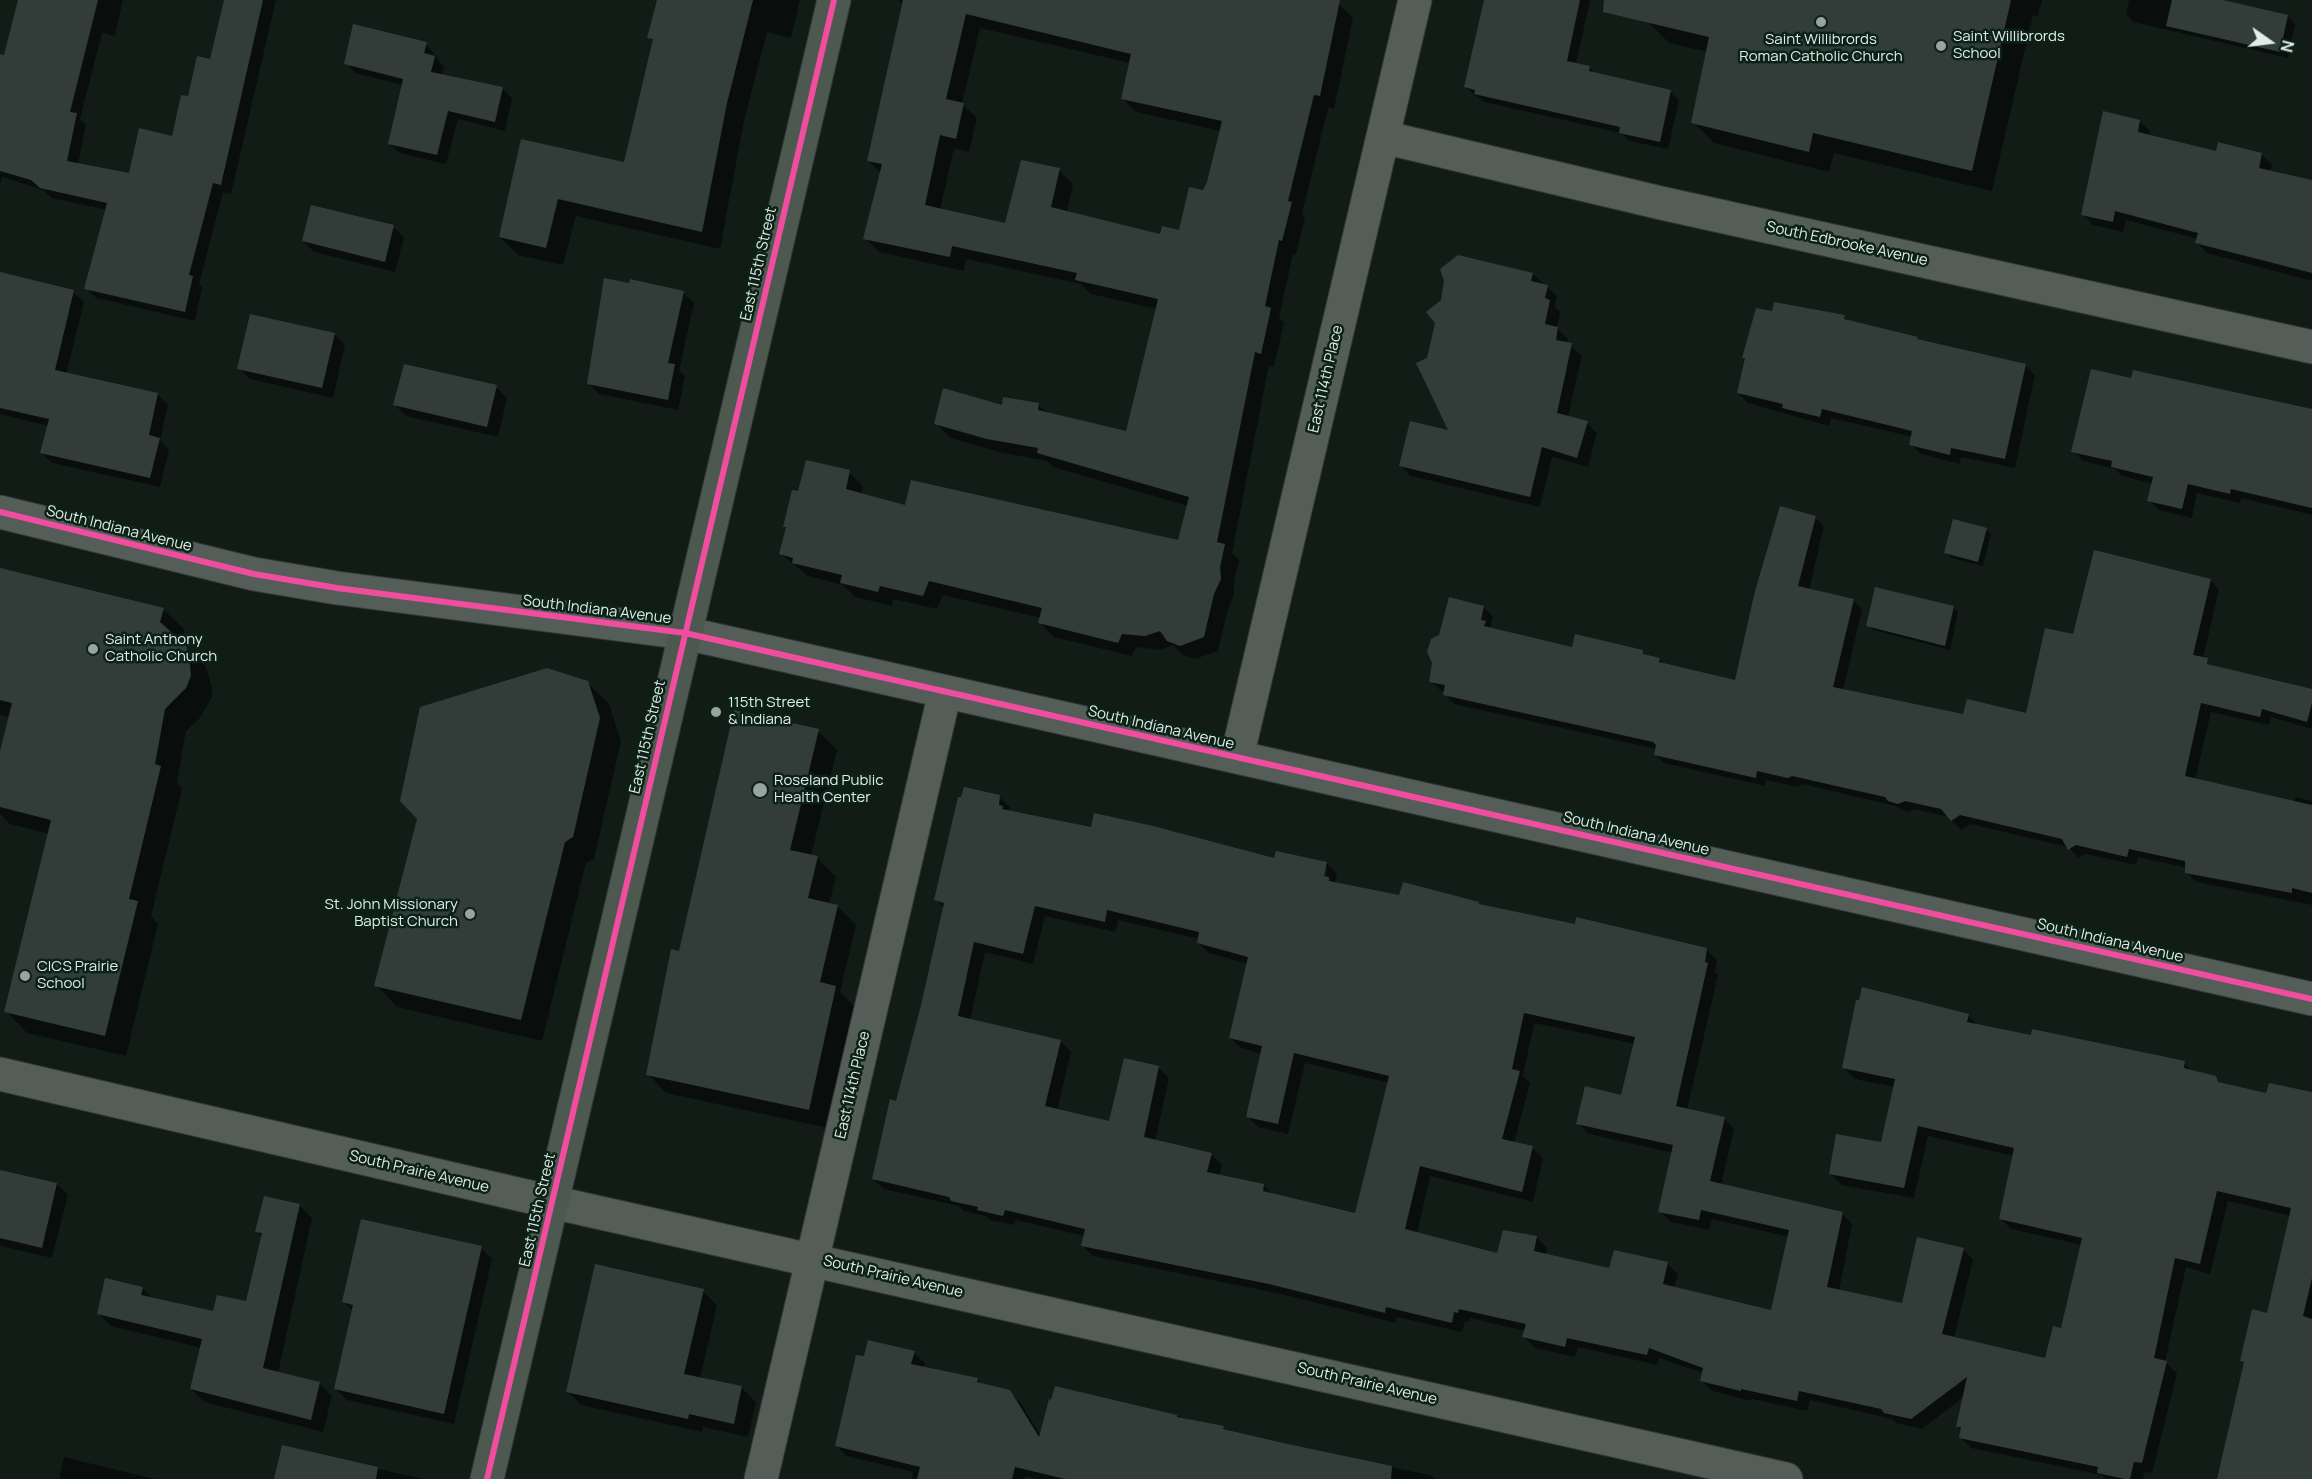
<!DOCTYPE html>
<html>
<head>
<meta charset="utf-8">
<style>
  body { margin:0 }
  #map { position:relative; width:2312px; height:1479px; overflow:hidden; background:#111c17; font-family:Manrope,sans-serif }
  canvas { display:block }
  .north { position:absolute; left:2240px; top:12px; width:60px; height:60px; -webkit-text-stroke:4px #0c2118; paint-order:stroke; rotate:104deg; font-size:16px; font-weight:700; line-height:24px; text-align:center; color:#e0ede6 }
  .north::after { content:''; display:block; margin:auto; width:21px; height:27px; background:#e0ede6; clip-path:polygon(50% 0,100% 100%,50% 72%,0 100%) }
</style>
</head>
<body>
<div id="map">
<canvas width="2312" height="1479"></canvas>
<div class="north">N</div>
</div>
<script>
const g = document.querySelector('canvas').getContext('2d');
g.lineJoin = 'round';
function fill(path, color) {
  g.fillStyle = color;
  g.fill(path, 'evenodd');
}
function strokePath(path, color, width, dash) {
  g.strokeStyle = color;
  g.lineWidth = width;
  g.lineCap = dash ? 'butt' : 'round';
  g.setLineDash(dash || []);
  g.stroke(path);
}
function drawText(font, color, halo, rows, align = 'center') {
  g.font = font + ' Manrope,sans-serif';
  g.lineWidth = 5;
  g.setLineDash([]);
  g.textBaseline = 'middle';
  g.strokeStyle = halo;
  g.fillStyle = color;
  for (const [text, x, y, turn = 0] of rows) {
    g.save();
    g.translate(x, y);
    g.rotate((+turn || 0) * Math.PI / 180);
    g.textAlign = isNaN(turn) ? turn : align;
    if (halo) g.strokeText(text, 0, 0);
    g.fillText(text, 0, 0);
    g.restore();
  }
}
fill(new Path2D(`
  M19,0H123L115,36L102,33L80,119L86,125L78,164L130,175L173,138L189,98L211,61L225,0H276L231,194L223,192L199,284L202,287L195,321L96,298L86,288L107,210L52,198L43,190L2,177L0,184V55L5,56Z
  M658,0H800L791,38L767,32L744,121L720,249L576,216L563,265L518,255L500,237L522,141L625,164L654,42L649,37Z
  M898,0H1320L1339,4L1353,18L1334,109L1328,108L1302,214L1305,217L1296,254H1293L1279,318L1284,323L1274,367L1269,365L1232,553L1239,560L1234,581V594L1228,609L1218,651L1195,659L1183,655L1173,645L1160,650L1136,647L1132,656L1054,637L1040,623L1041,618L943,595L937,609L893,599L892,606L855,597L843,585L808,576L781,554L787,529L784,526L800,493L849,472L863,486L861,495L906,507L1179,541L1188,506L1053,467L1047,461L1003,453L950,438L936,423L1003,407L1039,405L1048,414L1127,433L1157,309L1091,294L1081,284L966,259L964,271L879,252L865,238L881,173L868,161L903,5ZM980,28L1130,63L1122,98L1136,112L1221,131L1209,182L1180,232L1161,236L1067,212L1073,184L1059,170L1007,225L940,210L954,148L969,152L977,118L962,104Z
  M1502,0H1590L1576,64L1589,67L1596,74L1670,92L1679,100L1668,149L1629,141L1621,133L1484,102L1474,95L1466,87Z
  M1653,0H2042L2038,16L2033,15L1992,191L1834,153L1829,172L1714,143L1693,122L1708,52L1669,43L1648,22Z
  M2129,0H2214L2288,16L2295,24L2288,58L2133,22L2126,14Z
  M426,44L444,67L442,75L502,88L512,98L505,131L458,119L446,164L399,153L389,144L403,85L355,73L346,63Z
  M2139,121L2150,131L2149,136L2217,153L2261,154L2272,165L2270,172L2312,181V281L2207,253L2197,243L2198,239L2126,220L2123,232L2093,225L2083,214Z
  M393,227L404,237L395,272L314,252L303,241Z
  M0,273L73,292L84,302L66,375L158,395L168,405L160,440L169,450L160,487L52,463L42,453L48,426L0,414Z
  M1533,274L1557,296L1555,307L1560,312L1557,328L1568,339L1567,344L1582,355L1568,417L1587,423L1597,433L1588,467L1552,457L1540,507L1411,476L1401,466L1451,433L1429,359Z
  M683,293L694,303L679,371L685,376L678,410L599,394L588,383Z
  M1808,308L1844,317L1850,322L1917,338L1920,341L2025,365L2035,375L2015,468L1961,457L1960,464L1921,454L1911,445L1913,437L1831,418L1829,426L1748,403L1738,393L1746,359L1744,357L1773,312H1807Z
  M334,334L345,345L333,398L250,379L239,368Z
  M496,387L507,398L498,437L406,416L395,405Z
  M2312,411V515L2241,498L2240,503L2197,493L2192,518L2159,510L2149,500L2153,484L2122,476L2115,469L2083,461L2073,451Z
  M1815,517L1824,526L1809,590L1853,600L1862,609L1843,691L1964,716L2027,715L2075,636L2210,580L2219,589L2203,659L2216,668L2312,690V729L2271,717L2269,725L2211,712L2195,780L2294,802L2295,797L2312,801V905L2196,882L2186,872L2187,868L2138,857L2136,865L2086,854L2078,858L2068,847L1970,824L1961,830L1949,817L1915,809L1908,812L1895,806L1802,784L1798,787L1766,780L1765,786L1664,763L1655,754L1656,749L1454,704L1445,694V692L1440,690L1430,681L1484,607L1493,617L1490,628L1573,649L1642,652L1647,656L1660,659L1665,665L1736,682Z
  M1986,529L1991,534L1983,566L1951,558L1946,552Z
  M0,569L163,609L185,630L181,643L206,667L212,688V697L200,718L186,731L177,783L182,789L151,916L158,924L126,1056L27,1033L6,1011L49,834L10,824L0,814V757L10,717L0,715Z
  M1953,607L1958,612L1950,650L1873,630L1868,625Z
  M587,682L609,704L621,741L594,859L586,863L542,1041L397,1007L376,985Z
  M818,731L837,750L811,856L817,858L836,877L829,904L837,906L856,925L840,992L854,1006L828,1128L666,1093L648,1074L680,953Z
  M999,797L1010,807L1009,812L1275,860L1327,863L1337,874L1335,883L1401,897L1481,906L1706,949L1717,960L1715,972L1718,975L1687,1110L1724,1118L1734,1129L1721,1185L1842,1213L1852,1224L1839,1291L1903,1305L1963,1249L1973,1260L1954,1338L2046,1360L2062,1330L2082,1245L2011,1229L2001,1219L2014,1156L1928,1136L1914,1198L1841,1185L1831,1174L1882,1144L1895,1087L1854,1079L1844,1068L1968,1015L1978,1026L2184,1063L2194,1072L2215,1078L2222,1085L2267,1095L2312,1094V1479H2219L2245,1364L2242,1361L2268,1315L2291,1216L2228,1201L2210,1274L2186,1267L2165,1362L2177,1373L2152,1473L2144,1472L2143,1479H2106L2102,1475L1971,1448L1960,1437L1962,1431L1958,1427L1964,1397L1922,1429L1896,1423L1892,1419L1810,1400L1807,1411L1752,1399L1751,1401L1712,1391L1701,1380L1703,1373L1659,1358L1657,1365L1578,1347L1575,1357L1535,1348L1524,1337L1525,1331L1470,1318L1469,1322L1465,1321L1462,1332L1397,1317L1396,1323L1281,1294L1093,1256L1082,1245L1084,1236L1016,1220L1014,1225L989,1220L986,1216L963,1211L959,1206L884,1189L873,1179L897,1103L945,909L936,900ZM1324,869H1327L1324,883ZM1045,916L1115,932L1118,920L1199,939L1198,943L1209,953L1248,964L1230,1038L1241,1048L1262,1054L1247,1116L1258,1127L1288,1134L1305,1063L1389,1083L1356,1215L1272,1194L1264,1186L1219,1176L1222,1165L1211,1154L1155,1141L1169,1078L1159,1068L1125,1060L1110,1123L1057,1110L1071,1052L1061,1041L970,1021L985,952L1033,964ZM1534,1023L1635,1044L1622,1097L1578,1123L1589,1134L1673,1153L1660,1211L1671,1222L1709,1230L1712,1219L1789,1237L1772,1312L1674,1288L1678,1274L1667,1263L1610,1270L1546,1255L1547,1248L1537,1238L1499,1255L1417,1234L1430,1176L1533,1202L1543,1158L1532,1147L1514,1143L1530,1083L1523,1076Z
  M0,1171L57,1184L68,1195L52,1258L0,1246Z
  M299,1205L312,1218L278,1373L319,1383L332,1396L323,1432L204,1402L191,1389L202,1348L111,1326L98,1313L142,1288L153,1299L214,1313L247,1303L263,1237L257,1231Z
  M481,1248L492,1259L454,1424L347,1400L336,1389L353,1311L344,1302Z
  M703,1291L717,1305L700,1379L742,1388L756,1402L748,1437L703,1427L702,1432L581,1405L567,1391Z
  M914,1353L925,1363L923,1368L977,1379L982,1384L1009,1391L1020,1402L1041,1436L1177,1416L1283,1445L1431,1475L1435,1479H1037L1025,1476V1479H912L913,1472L847,1456L836,1446Z
  M284,1447L423,1479H276Z
  M64,1457L155,1479H59Z`), '#0007');
fill(new Path2D(`
  M18,0H98L70,112L77,113L67,161L129,173L139,128L172,136L181,95L188,96L197,56L210,59L224,0H263L221,185L213,183L189,275L193,276L185,312L84,289L107,203L40,188L31,180L0,171V54L4,55Z
  M657,0H753L727,103L702,232L558,199L546,248L499,237L521,139L624,162L653,39L647,38Z
  M903,0H1340L1320,96L1314,95L1288,201L1292,202L1282,241L1279,240L1265,306L1271,308L1261,354L1255,352L1217,542L1225,544L1220,567L1221,579L1214,594L1204,637L1180,646L1167,641L1160,631L1145,636L1122,634L1118,643L1038,623L1042,608L929,581L923,596L880,586L878,592L840,583L842,575L792,563L793,558L779,554L786,527H783L792,490L798,491L806,460L850,470L846,489L905,505L911,480L1178,540L1189,497L1037,453L1038,448L987,439L934,424L943,388L1002,405L1003,397L1039,403L1038,410L1126,431L1158,299L1075,280L1077,273L952,246L950,257L863,239L882,164L867,161ZM966,14L1131,54L1121,99L1222,121L1207,182L1203,190L1189,187L1179,230L1162,226L1160,234L1051,207L1060,168L1021,160L1005,223L925,205L940,135L956,139L964,103L946,99Z
  M1484,0H1580L1567,61L1590,66L1589,71L1671,90L1660,142L1619,133L1620,127L1474,94L1475,90L1464,87Z
  M1604,0H2011L1972,171L1813,133L1809,152L1691,123L1709,37L1603,12Z
  M2172,0H2223L2288,15L2280,52L2166,26Z
  M353,24L427,42L424,53L435,56L431,72L503,87L495,122L448,111L437,155L388,144L403,79L344,64Z
  M2103,111L2140,120L2138,132L2216,151L2218,142L2262,153L2259,168L2312,180V273L2195,243L2198,233L2115,211L2113,222L2081,215Z
  M311,205L394,225L385,262L302,241Z
  M1458,255L1533,273L1531,281L1548,285L1545,298L1550,300L1545,324L1558,327L1556,340L1572,343L1557,413L1588,421L1577,458L1542,447L1530,497L1399,466L1410,421L1448,430L1416,363L1427,358L1435,323L1426,312L1441,300L1444,281L1440,269Z
  M0,272L74,290L55,370L158,393L149,435L160,438L150,478L40,453L49,419L0,408Z
  M604,278L629,283L630,279L684,291L668,363L675,364L668,400L587,384Z
  M1774,302L1845,315L1844,319L1918,337L1917,339L2026,364L2005,459L1951,448L1950,455L1909,445L1912,431L1822,409L1820,417L1782,408L1783,404L1737,393L1745,358H1742L1756,308L1772,311Z
  M250,314L335,333L322,388L237,369Z
  M404,364L497,385L487,427L393,405Z
  M2091,369L2131,378L2133,370L2312,409V508L2231,489L2230,494L2188,484L2182,509L2147,501L2153,477L2111,467L2112,461L2071,452Z
  M1780,506L1816,516L1798,586L1854,599L1833,687L1963,714L1967,699L2026,713L2045,628L2073,634L2094,550L2211,579L2193,655L2208,658L2207,664L2312,689V703L2307,722L2262,709L2260,717L2201,703L2185,776L2312,805V893L2292,888V893L2185,873V861L2129,849L2127,857L2076,845L2068,850L2062,839L1960,815L1951,821L1941,809L1905,801L1898,804L1888,801L1885,797L1792,776L1788,778L1757,771L1756,778L1654,755L1656,745L1653,742L1443,695L1445,685L1429,682L1432,663L1427,652L1431,639L1439,635L1449,597L1484,606L1481,620L1486,621L1484,626L1572,647L1575,634L1643,650V654L1660,658L1659,662L1735,680L1755,591Z
  M1953,519L1987,528L1978,562L1944,553Z
  M0,568L164,608L160,622L185,644L189,654L191,676L186,688L165,709L155,764L161,766L129,899L138,901L105,1036L4,1012L51,820L0,807V751L12,703L0,700Z
  M1875,587L1954,606L1945,646L1866,626Z
  M547,668L588,681L600,718L573,837L565,842L521,1020L374,986L417,819L400,801L420,707Z
  M734,710L819,729L790,850L818,856L808,898L838,905L820,982L836,986L809,1110L646,1075L671,949L679,951Z
  M964,787L1000,795L999,805L1003,806L1002,809L1091,827L1094,813L1153,826L1274,858L1276,851L1327,862L1324,876L1329,877V881L1399,895L1403,882L1479,902V904L1575,924L1576,917L1707,948L1705,962L1708,963L1676,1106L1725,1117L1710,1181L1843,1212L1827,1287L1902,1303L1917,1237L1964,1248L1942,1334L2045,1358L2053,1326L2061,1328L2082,1238L1999,1219L2014,1148L1918,1126L1904,1188L1829,1174L1836,1134L1881,1142L1895,1079L1842,1068L1856,1000H1859L1862,987L1969,1014L1967,1022L2031,1035L2032,1029L2185,1061L2184,1068L2216,1076L2218,1082L2266,1093L2269,1083L2312,1092V1278L2303,1316L2312,1319V1479H2217L2244,1362L2240,1361L2252,1309L2267,1313L2291,1208L2217,1191L2200,1264L2175,1258L2154,1358L2167,1361L2142,1463L2134,1462L2130,1479H2125L2097,1473L2098,1467L1959,1438L1961,1427H1956L1967,1377L1911,1419L1884,1413L1881,1409L1799,1391L1797,1401L1741,1389V1391L1700,1381L1703,1368L1649,1348L1647,1355L1567,1338L1565,1347L1522,1337L1526,1324L1459,1309L1458,1313L1454,1312L1452,1323L1386,1307L1385,1313L1269,1284L1081,1246L1085,1229L1005,1210L1003,1216L977,1210L978,1207L951,1201L949,1197L872,1179L890,1099L896,1101L921,1005L944,903L934,900L958,797H961ZM1035,906L1105,922L1107,910L1199,932L1197,943L1248,957L1229,1038L1262,1046L1246,1117L1278,1124L1294,1053L1389,1076L1355,1213L1263,1191L1264,1184L1207,1172L1212,1153L1144,1137L1159,1066L1124,1058L1109,1121L1045,1106L1061,1040L958,1016L974,942L1023,954ZM1524,1013L1635,1037L1621,1095L1585,1086L1576,1124L1673,1145L1658,1212L1699,1220L1701,1210L1789,1230L1771,1310L1663,1284L1668,1262L1614,1250L1609,1268L1534,1251L1537,1236L1503,1230L1497,1253L1405,1229L1420,1166L1522,1192L1533,1146L1502,1139L1520,1071L1512,1069Z
  M0,1170L57,1183L42,1248L0,1238Z
  M264,1196L300,1204L263,1368L320,1382L311,1420L190,1389L202,1339L97,1314L105,1278L143,1287L141,1295L213,1311L217,1295L246,1301L262,1233L255,1232Z
  M361,1219L482,1246L444,1414L334,1389L353,1305L342,1302Z
  M595,1264L704,1289L684,1374L742,1386L734,1424L689,1414L688,1419L566,1392Z
  M868,1340L915,1351L911,1364L978,1378L977,1382L1010,1390L1039,1437L1049,1399L1051,1400L1055,1386L1177,1415V1417L1224,1426L1223,1429L1283,1443L1392,1466L1391,1479H1065L1015,1467L1012,1479H917L920,1467L835,1446L856,1355L864,1356Z
  M282,1445L378,1467L376,1479H274Z`), '#323d3a');
const street = new Path2D(`
  M1383,137L1661,203L2312,347
  M0,512L254,574L337,588L685,633L2312,999
  M1237,757L1415,0
  M0,1074L552,1202L1786,1479
  M761,1479L945,692`);
const secondary = new Path2D(`
  M487,1479L834,0`);
strokePath(street, '#303834', 35);
strokePath(secondary, '#303834', 35);
strokePath(street, '#555d59', 33);
strokePath(secondary, '#4d5850', 33);
strokePath(new Path2D(`
  M0,512L254,574L337,588L685,633L2312,999
  M487,1479L834,0`), '#ef4d9e', 6);
for (const [x, y, r, color] of [
  [1821,22,6,"#98a49e"],
  [1941,46,6,"#98a49e"],
  [93,649,6,"#98a49e"],
  [716,712,6,"#98a49e"],
  [760,790,8,"#98a49e"],
  [470,914,6,"#98a49e"],
  [25,976,6,"#98a49e"]
]) {
  const dot = new Path2D();
  dot.arc(x, y, r, 0, 2 * Math.PI);
  g.fillStyle = color;
  g.fill(dot);
  strokePath(dot, '#0c2118', 2);
}
drawText('15px', '#e0ede6', '#0c2118', [
  ["Saint Willibrords",1953,37],
  ["School",1953,54],
  ["Saint Willibrords",1821,40,"center"],
  ["Roman Catholic Church",1821,57,"center"],
  ["Saint Anthony",105,640],
  ["Catholic Church",105,657],
  ["115th Street",728,703],
  ["& Indiana",728,720],
  ["Roseland Public",774,781],
  ["Health Center",774,798],
  ["St. John Missionary",458,905,"right"],
  ["Baptist Church",458,922,"right"],
  ["CICS Prairie",37,967],
  ["School",37,984]
], 'left');
drawText('15px', '#e0ede6', '#0c2118', [
  ["South Edbrooke Avenue",1847,244,12],
  ["East 115th Street",759,264,-77],
  ["East 114th Place",1326,379,-77],
  ["South Indiana Avenue",119,529,14],
  ["South Indiana Avenue",597,610,7],
  ["South Indiana Avenue",1161,728,13],
  ["East 115th Street",648,737,-77],
  ["South Indiana Avenue",1636,834,13],
  ["South Indiana Avenue",2110,941,13],
  ["East 114th Place",853,1085,-77],
  ["South Prairie Avenue",419,1172,13],
  ["East 115th Street",538,1210,-77],
  ["South Prairie Avenue",893,1277,13],
  ["South Prairie Avenue",1367,1384,13]
]);
</script>
</body>
</html>
